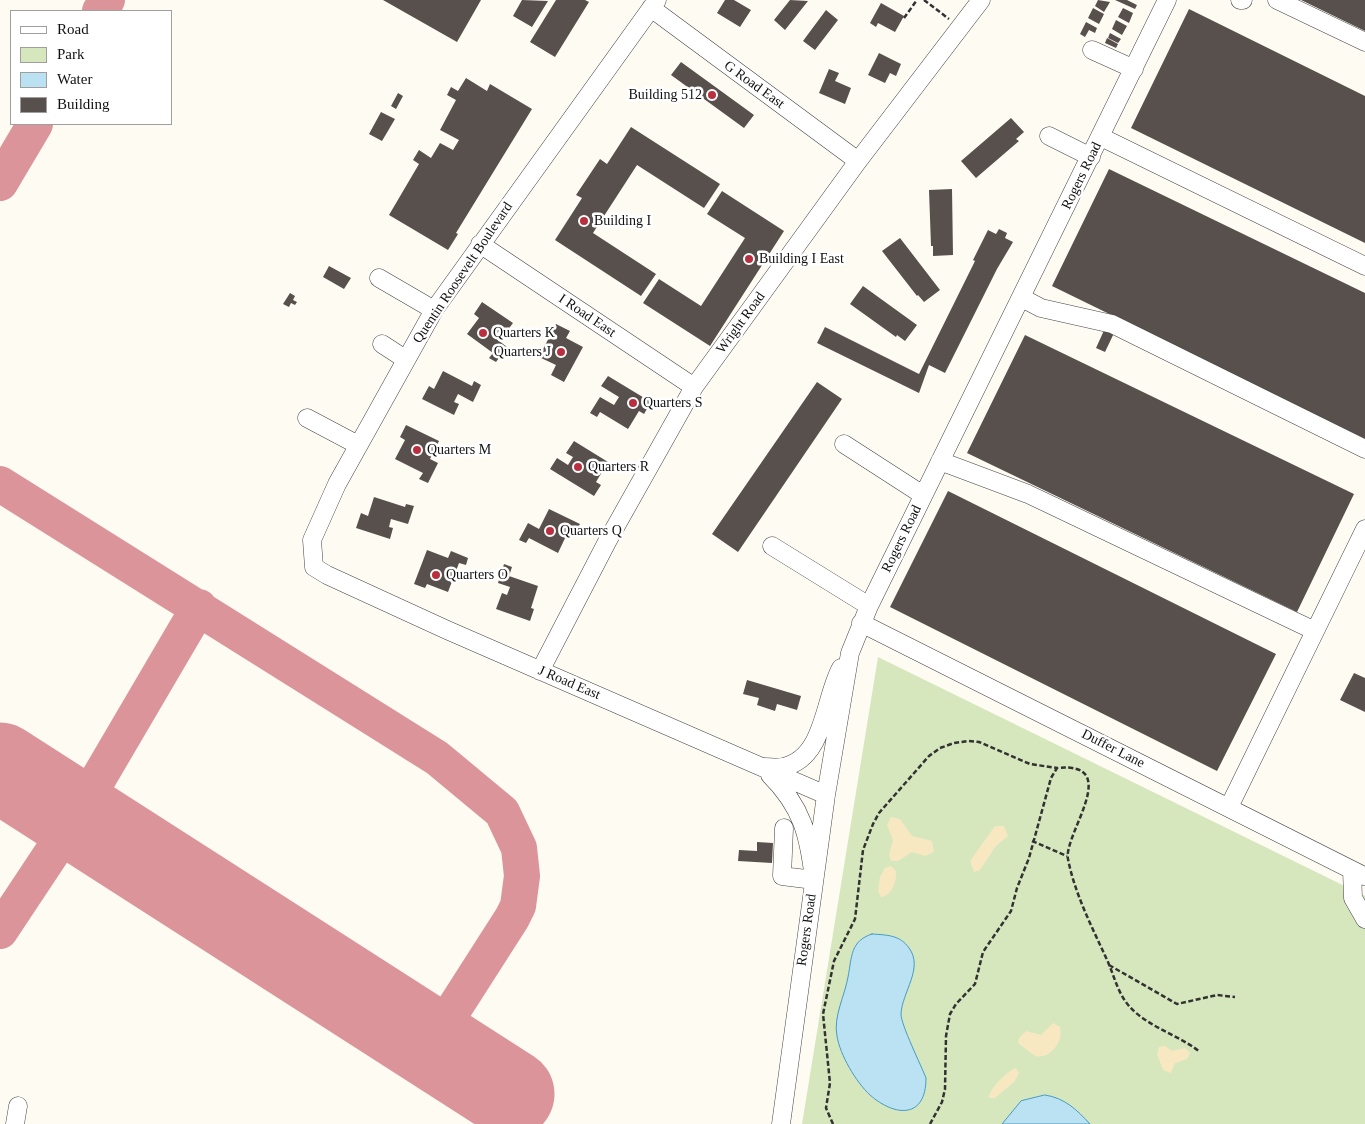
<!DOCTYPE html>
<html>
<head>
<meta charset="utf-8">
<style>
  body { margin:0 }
  #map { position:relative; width:1365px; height:1124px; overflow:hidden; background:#fefbf3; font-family:"Times New Roman",serif }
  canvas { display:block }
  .legend { position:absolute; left:10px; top:10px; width:162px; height:115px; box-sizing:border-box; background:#fff; border:1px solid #9f9f9f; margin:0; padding:6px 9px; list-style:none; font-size:15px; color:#101010 }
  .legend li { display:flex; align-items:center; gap:10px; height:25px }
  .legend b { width:25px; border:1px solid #9f9f9f }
</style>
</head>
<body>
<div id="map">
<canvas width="1365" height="1124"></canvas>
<ul class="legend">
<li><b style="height:6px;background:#fff"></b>Road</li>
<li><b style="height:14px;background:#d6e7be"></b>Park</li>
<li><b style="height:14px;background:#bbe2f3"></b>Water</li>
<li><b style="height:14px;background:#58504d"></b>Building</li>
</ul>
</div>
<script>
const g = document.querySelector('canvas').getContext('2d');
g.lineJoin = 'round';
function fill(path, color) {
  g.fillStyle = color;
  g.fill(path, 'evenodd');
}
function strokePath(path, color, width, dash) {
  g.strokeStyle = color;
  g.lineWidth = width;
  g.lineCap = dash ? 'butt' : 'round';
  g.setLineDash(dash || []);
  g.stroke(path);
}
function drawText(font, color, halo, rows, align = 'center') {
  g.font = font + ' "Times New Roman",serif';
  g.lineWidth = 5;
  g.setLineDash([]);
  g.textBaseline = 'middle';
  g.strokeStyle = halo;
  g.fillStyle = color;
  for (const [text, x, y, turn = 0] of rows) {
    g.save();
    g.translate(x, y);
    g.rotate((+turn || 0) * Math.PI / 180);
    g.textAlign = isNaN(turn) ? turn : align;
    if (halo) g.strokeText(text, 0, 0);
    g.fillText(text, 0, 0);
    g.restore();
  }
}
fill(new Path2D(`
  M878,657L1365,896V1124H802Z`), '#d6e7be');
fill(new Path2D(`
  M891,817L900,819L912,836L932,841L934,852L925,856L912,852L898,861H891L889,855L893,840L887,825Z
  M995,826H1004L1008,836L996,846L980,870L974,872L970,861Z
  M891,866L896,871C897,881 892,896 881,897L878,891L880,877L885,868Z
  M1053,1023L1060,1027C1064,1041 1050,1060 1035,1056L1018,1043L1019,1038L1026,1031L1041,1035Z
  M1165,1046L1172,1051L1185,1048L1190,1053L1187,1059L1175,1063L1171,1073L1163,1070L1157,1054L1159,1047Z
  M1016,1068L1019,1073L1014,1082L995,1098H989C988,1090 1008,1070 1016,1068Z`), '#f7e8c2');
const water = new Path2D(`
  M872,934C887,935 900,935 909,948C924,968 902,992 901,1014C901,1025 921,1065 926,1078C926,1119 895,1117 870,1095C856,1082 840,1055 837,1036C833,1017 845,995 848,977C852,957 850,941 872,934Z
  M1045,1095C1065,1098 1077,1110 1090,1124H1002L1021,1101Z`);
fill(water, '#bbe2f3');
strokePath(water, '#469bc5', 1);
strokePath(new Path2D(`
  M100,11L107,0
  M0,183L35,124
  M0,484L437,758L502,812L519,848L522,876L518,906L512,918L432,1043
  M0,931L77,815L199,607`), '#db959a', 36);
strokePath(new Path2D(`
  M0,767L510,1094`), '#db959a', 89);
fill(new Path2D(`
  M383,0H481L457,42Z
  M522,0L548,1L532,27L513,16Z
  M556,0H585L589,2L555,57L530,42Z
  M725,0H734L751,10L740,27L717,13Z
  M790,0L808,1L785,30L774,20Z
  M1098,0L1110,2L1104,12L1095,6Z
  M1115,0H1127L1137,5L1135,9Z
  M1301,0H1365V31Z
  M881,3L904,16L895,32L878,23L876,27L870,23Z
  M1093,8L1104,14L1099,24L1088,18Z
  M1123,8L1133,13L1129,23L1118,17Z
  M1189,9L1365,96V243L1131,128Z
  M826,10L838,20L815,50L803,41Z
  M1116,20L1127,26L1122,35L1112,29Z
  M1086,22L1097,28L1095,33L1089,30L1085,37L1080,34Z
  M1110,33L1121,39L1118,43L1108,38Z
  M1107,38L1118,44L1116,48L1105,43Z
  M879,53L901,64L896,76L890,73L885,83L868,75Z
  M681,62L754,115L744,128L671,75Z
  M829,69L839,73L835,81L851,88L845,104L819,93Z
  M466,78L487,91L490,84L532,109L456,233L458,234L448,250L389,215L419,164L413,160L419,150L431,158L440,143L453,150L459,140L440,130L456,100L447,95L451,87L458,91Z
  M398,93L403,96L396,109L391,106Z
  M381,112L395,119L382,141L369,134Z
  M1011,118L1024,132L1016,139L1019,141L976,178L961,161Z
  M631,127L720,184L704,208L637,165L593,233L656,274L641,296L555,240L582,198L576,195L600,159L607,164Z
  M1109,169L1365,293V439L1052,286Z
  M952,189L953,255L933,256V246H931L929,190Z
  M722,191L784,231L710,346L643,303L659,279L701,306L745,238L707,214Z
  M999,229L1007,233L1005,238L1013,242L997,269L945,373L929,365L919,393L817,343L825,327L919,374L975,261L973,260L988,230L996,234Z
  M900,238L940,290L924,302L918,295L917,296L882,251Z
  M329,266L351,278L344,289L323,277Z
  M863,286L917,325L905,341L897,335L896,337L850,304Z
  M290,293L295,296L293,300L297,302L295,305L291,303L289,307L283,304Z
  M482,302L513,323L504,335L499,331L494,337L507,347L496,362L489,358L493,353L467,334L479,318L474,314Z
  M556,324L570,331L566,338L583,347L564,382L551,375L556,365L539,357Z
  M1106,326L1115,331L1105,352L1096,348Z
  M1025,335L1354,494L1297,612L967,453Z
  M443,371L472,386L474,381L481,385L473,402L458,394L454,402L459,404L454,415L422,399L429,386L434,389Z
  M608,376L651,402L644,414L639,411L628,429L600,412L597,417L590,413L600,397L614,405L619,397L601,386Z
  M817,382L842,399L738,552L712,534Z
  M406,425L439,441L430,459L438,463L428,483L419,479L423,473L395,459L405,440L400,437Z
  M574,441L608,462L596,482L601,485L594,496L550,469L557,458L568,465L573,457L566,453Z
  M948,491L1276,654L1217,771L890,607Z
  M374,497L405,507L406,504L414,506L408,524L391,519L389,527L393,528L390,539L356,528L361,513L368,516Z
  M549,509L580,524L573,537L567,534L558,553L529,538L526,543L519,540L528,523L539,529Z
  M427,550L448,558L451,551L468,558L466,565L459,563L448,592L427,584L425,588L414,584Z
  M504,564L512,567L509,576L538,586L531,608L534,609L530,621L496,609L502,593L507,595L510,587L498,583Z
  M1354,673L1365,678V712L1340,700Z
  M747,680L801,696L797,710L777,704L775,711L757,705L759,698L743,694Z
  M757,842L773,843L772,863L738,861L739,850L757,851Z`), '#58504d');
const minor = new Path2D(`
  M657,0L434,310L337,484L312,540L314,567L327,575L447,630L826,795
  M1240,0H1243
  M1277,0L1365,42
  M651,8L858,161
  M1092,50L1134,69
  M1049,136L1091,157
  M1101,137L1365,266
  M480,244L694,387
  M379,278L434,310
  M1022,298L1041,308L1112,324L1365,449
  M382,344L405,359
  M307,418L358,445
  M844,444L923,495
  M940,461L1028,494L1315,631
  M772,546L869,606
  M861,623L1364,876
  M540,671L608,540L694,387L858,161L981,0
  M764,767C770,767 777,768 783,767C825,759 824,698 841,668
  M770,775C802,807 809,835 814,880L782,876L784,828
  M1229,807L1365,529
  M1352,870L1353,898L1365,919
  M15,1124L18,1106
  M781,1124L826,795L850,653L869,606L1167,0`);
strokePath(minor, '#434343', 19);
strokePath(new Path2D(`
  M924,0L949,19
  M904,18L917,0
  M1032,841L1067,856
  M1109,965L1177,1004L1217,995L1235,997
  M833,1124L826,1108L830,1083L823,1014L834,961L855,919L863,850L873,824L879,813L929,756L940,748L954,743L969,741L979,742L1030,764L1057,768
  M930,1124L942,1102L945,1089L946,1036L950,1014L956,1004L975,984L983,952L1011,911L1017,888L1029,858L1051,778L1057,768C1124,761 1063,835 1068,859C1075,895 1093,929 1108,962C1116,981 1119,998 1135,1012C1154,1029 1180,1036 1200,1052`), '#323232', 2.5, [5, 2.5]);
strokePath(minor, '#fff', 18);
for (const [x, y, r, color] of [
  [712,95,5,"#b82f40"],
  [584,221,5,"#b82f40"],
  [749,259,5,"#b82f40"],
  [483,333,5,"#b82f40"],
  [561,352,5,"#b82f40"],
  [633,403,5,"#b82f40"],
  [417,450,5,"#b82f40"],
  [578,467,5,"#b82f40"],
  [550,531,5,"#b82f40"],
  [436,575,5,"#b82f40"]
]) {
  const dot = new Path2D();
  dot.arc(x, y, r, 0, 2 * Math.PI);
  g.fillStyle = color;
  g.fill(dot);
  strokePath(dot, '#fff', 2);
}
drawText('14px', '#101010', '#fff', [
  ["G Road East",754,85,36],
  ["Rogers Road",1082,176,-64],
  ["Quentin Roosevelt Boulevard",463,273,-56],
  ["I Road East",587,316,34],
  ["Wright Road",741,323,-54],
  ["Rogers Road",902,539,-64],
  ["J Road East",569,683,23],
  ["Duffer Lane",1113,749,27],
  ["Rogers Road",807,930,-82]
]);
drawText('14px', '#101010', '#fff', [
  ["Building 512",702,95,"right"],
  ["Building I",594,221],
  ["Building I East",759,259],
  ["Quarters K",493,333],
  ["Quarters J",551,352,"right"],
  ["Quarters S",643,403],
  ["Quarters M",427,450],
  ["Quarters R",588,467],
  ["Quarters Q",560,531],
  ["Quarters O",446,575]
], 'left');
</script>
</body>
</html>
